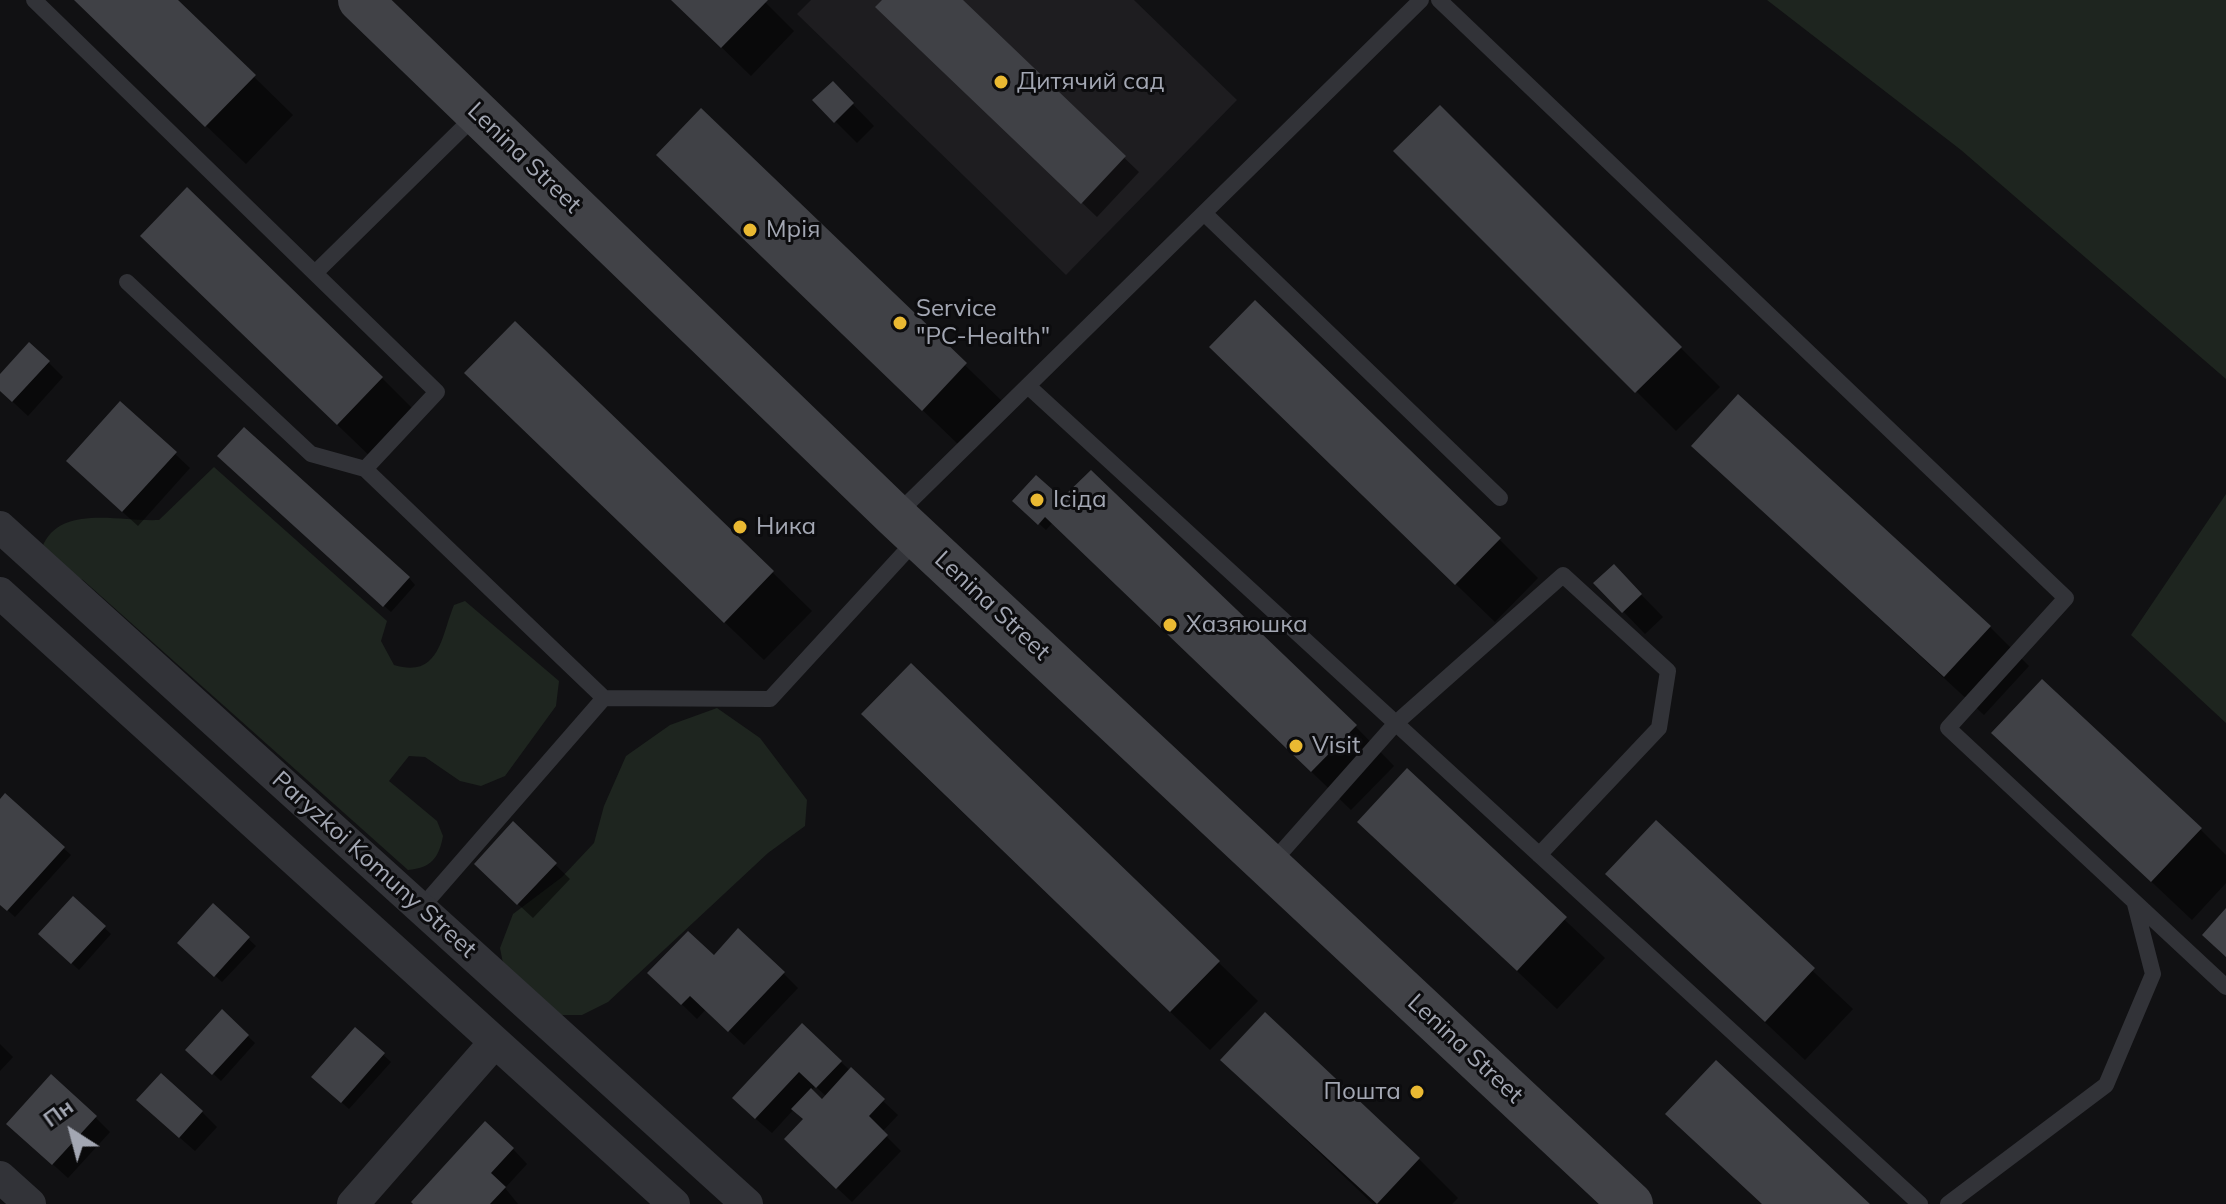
<!DOCTYPE html>
<html>
<head>
<meta charset="utf-8">
<style>
  body { margin:0 }
  #map { position:relative; width:2226px; height:1204px; overflow:hidden; background:#111113; font-family:Mulish,sans-serif }
  canvas { display:block }
  .north { position:absolute; left:32px; top:1092px; width:80px; height:80px; -webkit-text-stroke:6px #0c0c0e; paint-order:stroke; rotate:324deg; font-size:22px; font-weight:700; line-height:32px; text-align:center; color:#a3a7b3 }
  .north::after { content:''; display:block; margin:auto; width:28px; height:36px; background:#a3a7b3; clip-path:polygon(50% 0,100% 100%,50% 72%,0 100%) }
</style>
</head>
<body>
<div id="map">
<canvas width="2226" height="1204"></canvas>
<div class="north">Пн</div>
</div>
<script>
const g = document.querySelector('canvas').getContext('2d');
g.lineJoin = 'round';
function fill(path, color) {
  g.fillStyle = color;
  g.fill(path, 'evenodd');
}
function strokePath(path, color, width, dash) {
  g.strokeStyle = color;
  g.lineWidth = width;
  g.lineCap = dash ? 'butt' : 'round';
  g.setLineDash(dash || []);
  g.stroke(path);
}
function drawText(font, color, halo, rows, align = 'center') {
  g.font = font + ' Mulish,sans-serif';
  g.lineWidth = 6;
  g.setLineDash([]);
  g.textBaseline = 'middle';
  g.strokeStyle = halo;
  g.fillStyle = color;
  for (const [text, x, y, turn = 0] of rows) {
    g.save();
    g.translate(x, y);
    g.rotate((+turn || 0) * Math.PI / 180);
    g.textAlign = isNaN(turn) ? turn : align;
    if (halo) g.strokeText(text, 0, 0);
    g.fillText(text, 0, 0);
    g.restore();
  }
}
fill(new Path2D(`
  M811,0H1134L1237,100L1066,275L797,14Z`), '#1e1d20');
fill(new Path2D(`
  M1767,0H2226V379L1961,150Z
  M214,467L387,621L381,641L394,665C440,679 441,636 454,605L465,601L559,681L556,706L505,776L481,786L460,781L425,757L409,756L389,781L437,821L443,836C439,858 431,868 408,870L83,580L59,569L42,548C58,503 121,522 159,520Z
  M2226,494V723L2131,635Z
  M717,708L760,738L807,800L805,826L768,853L608,1002L582,1015H551L505,973L500,948L513,914L562,877L594,843L604,806L626,756L670,725Z`), '#1e251f');
fill(new Path2D(`
  M75,0H175L293,115L246,164Z
  M673,0H763L794,31L751,76Z
  M884,0H960L1139,172L1097,217L893,22Z
  M833,84L874,126L857,143L835,121Z
  M1440,108L1720,387L1676,431L1396,151Z
  M701,110L1005,404L962,448L698,194Z
  M182,275L382,378L421,417L377,463Z
  M48,362L63,377L28,416L0,390V377Z
  M1251,386L1499,539L1538,578L1495,622Z
  M506,412L772,572L812,611L764,660Z
  M1693,446L1990,627L2029,666L1984,715Z
  M175,454L190,468L138,526L83,476Z
  M227,463L409,578L415,585L391,612Z
  M1015,501L1063,502L1355,726L1394,766L1351,810L1053,522L1046,530Z
  M1614,567L1663,617L1645,634L1596,583Z
  M1994,733L2200,829L2226,855V883L2192,920Z
  M902,754L1218,962L1258,1001L1210,1050Z
  M1407,771L1605,958L1557,1009L1360,822Z
  M6,796L71,855L15,917L0,903V802Z
  M1656,823L1853,1009L1805,1060L1608,874Z
  M513,824L570,879L533,918L491,879Z
  M73,899L111,934L79,970L41,934Z
  M213,906L256,946L222,982L186,950Z
  M714,958L783,973L798,988L744,1045L706,1009L697,1019L650,973Z
  M222,1012L255,1043L221,1081L188,1050Z
  M802,1026L898,1115L882,1132L901,1151L852,1202L801,1154L805,1120L794,1109L772,1133L749,1113ZM815,1086L827,1097L822,1102L811,1091Z
  M356,1030L391,1062L349,1109L321,1084Z
  M0,1044L13,1057L0,1071Z
  M1222,1060L1419,1159L1458,1198L1452,1204H1373Z
  M202,1112L217,1127L195,1151L154,1115Z
  M95,1117L110,1132L68,1178L24,1138Z
  M513,1149L527,1164L505,1188L518,1204H416Z`), '#0007');
fill(new Path2D(`
  M74,0H178L256,75L205,127Z
  M671,0H768L721,48Z
  M882,0H963L1126,156L1081,204L875,7Z
  M833,81L854,103L834,123L812,100Z
  M1440,105L1682,347L1635,393L1393,151Z
  M701,108L967,363L922,411L656,155Z
  M187,187L383,377L337,425L140,236Z
  M1255,300L1501,538L1455,585L1209,347Z
  M515,321L774,571L724,623L464,373Z
  M29,342L50,361L12,402L0,391V374Z
  M1738,394L1991,626L1944,677L1691,446Z
  M120,401L177,452L122,512L66,461Z
  M244,427L410,577L383,607L217,456Z
  M1091,470L1357,725L1311,772L1045,517L1038,525L1012,501L1036,475L1062,498Z
  M1614,564L1642,594L1622,613L1593,583Z
  M911,663L1220,961L1170,1012L861,714Z
  M2042,679L2202,828L2151,882L1991,733Z
  M1407,768L1567,917L1517,971L1357,822Z
  M5,793L65,847L7,911L0,905V799Z
  M1656,820L1815,968L1765,1022L1605,874Z
  M513,821L557,863L517,905L474,864Z
  M73,896L106,926L71,964L38,934Z
  M213,903L250,937L214,977L177,943Z
  M2226,908V957L2202,935Z
  M738,928L785,972L728,1032L690,996L681,1005L647,973L688,931L714,955Z
  M222,1009L249,1035L212,1075L185,1050Z
  M1265,1012L1420,1158L1377,1204L1220,1060Z
  M802,1023L842,1061L816,1088L799,1072L755,1119L732,1098Z
  M355,1027L385,1053L341,1103L311,1077Z
  M1716,1060L1870,1204H1762L1665,1114Z
  M851,1067L885,1099L869,1116L888,1135L836,1189L784,1139L803,1119L791,1109L811,1088L822,1099Z
  M161,1073L203,1111L179,1138L136,1100Z
  M51,1074L97,1116L52,1165L6,1124Z
  M485,1121L514,1148L491,1173L506,1187L490,1204H413L411,1202Z`), '#404146');
strokePath(new Path2D(`
  M34,0L437,392L365,469L604,698
  M1439,0L2066,598L1948,728L2226,987
  M1204,213L1500,498
  M315,273L477,114
  M127,282L311,454L365,469
  M1028,386L1920,1204
  M896,515L1421,0
  M1270,865L1396,723L1563,575L1668,671L1659,728L1539,855
  M421,908L604,698L770,699L917,539
  M1948,1204L2106,1085L2153,974L2135,904`), '#323338', 16);
strokePath(new Path2D(`
  M0,527L747,1204
  M0,593L674,1204
  M0,1177L30,1204
  M353,1204L495,1042`), '#323338', 32);
strokePath(new Path2D(`
  M360,0L895,516L1631,1204`), '#414247', 44);
for (const [x, y, r, color] of [
  [1001,82,8,"#eab932"],
  [750,230,8,"#eab932"],
  [900,323,8,"#eab932"],
  [1037,500,8,"#eab932"],
  [740,527,8,"#eab932"],
  [1170,625,8,"#eab932"],
  [1296,746,8,"#eab932"],
  [1417,1092,8,"#eab932"]
]) {
  const dot = new Path2D();
  dot.arc(x, y, r, 0, 2 * Math.PI);
  g.fillStyle = color;
  g.fill(dot);
  strokePath(dot, '#0c0c0e', 3);
}
drawText('24px', '#a3a7b3', '#0c0c0e', [
  ["Дитячий сад",1017,82],
  ["Мрія",766,230],
  ["Service",916,309],
  ["\"PC-Health\"",916,337],
  ["Ісіда",1053,500],
  ["Ника",756,527],
  ["Хазяюшка",1186,625],
  ["Visit",1312,746],
  ["Пошта",1401,1092,"right"]
], 'left');
drawText('24px', '#a3a7b3', '#0c0c0e', [
  ["Lenina Street",524,158,44],
  ["Lenina Street",992,606,43],
  ["Paryzkoi Komuny Street",374,865,42],
  ["Lenina Street",1465,1049,43]
]);
</script>
</body>
</html>
